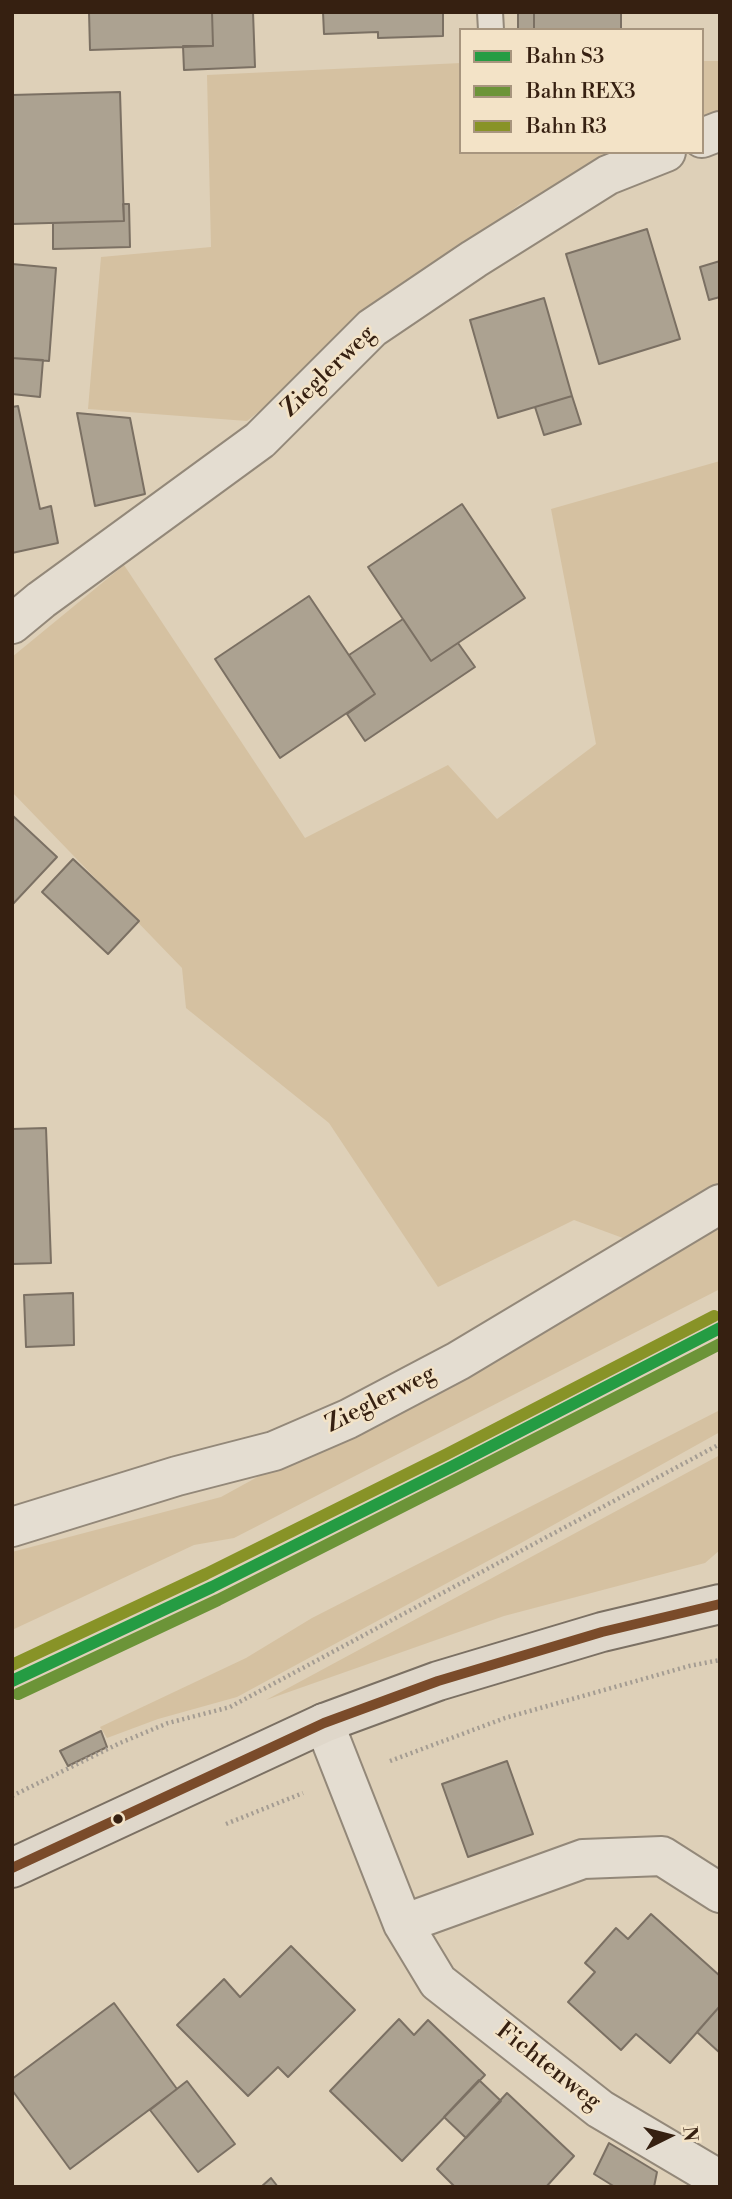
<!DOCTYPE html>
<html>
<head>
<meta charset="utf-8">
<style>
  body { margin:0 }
  #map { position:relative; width:732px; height:2199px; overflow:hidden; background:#ded0b8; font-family:"Libre Bodoni",serif }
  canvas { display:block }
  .frame { position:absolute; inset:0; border:14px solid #362011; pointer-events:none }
  .legend { position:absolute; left:459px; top:28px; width:245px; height:126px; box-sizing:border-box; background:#f3e3c7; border:2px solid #a7957e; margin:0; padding:9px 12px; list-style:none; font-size:21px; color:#362011 }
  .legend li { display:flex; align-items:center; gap:14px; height:35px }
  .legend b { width:35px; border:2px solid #a7957e }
  .north { position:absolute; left:634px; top:2101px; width:70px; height:70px; -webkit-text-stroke:5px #f3e3c7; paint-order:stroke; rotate:84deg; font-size:19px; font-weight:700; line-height:28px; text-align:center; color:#362011 }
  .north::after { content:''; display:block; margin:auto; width:24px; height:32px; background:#362011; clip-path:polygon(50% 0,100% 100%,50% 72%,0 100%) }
</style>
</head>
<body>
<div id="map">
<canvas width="732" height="2199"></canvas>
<div class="frame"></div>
<ul class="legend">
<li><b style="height:9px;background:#259c43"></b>Bahn S3</li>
<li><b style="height:9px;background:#6c9438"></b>Bahn REX3</li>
<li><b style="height:9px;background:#889327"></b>Bahn R3</li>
</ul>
<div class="north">N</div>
</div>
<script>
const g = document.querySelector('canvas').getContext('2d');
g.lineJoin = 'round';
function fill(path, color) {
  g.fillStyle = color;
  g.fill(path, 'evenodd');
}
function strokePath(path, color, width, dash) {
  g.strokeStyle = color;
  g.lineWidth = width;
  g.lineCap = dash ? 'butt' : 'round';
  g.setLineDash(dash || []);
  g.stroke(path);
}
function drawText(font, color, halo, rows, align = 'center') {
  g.font = font + ' "Libre Bodoni",serif';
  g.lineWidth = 5;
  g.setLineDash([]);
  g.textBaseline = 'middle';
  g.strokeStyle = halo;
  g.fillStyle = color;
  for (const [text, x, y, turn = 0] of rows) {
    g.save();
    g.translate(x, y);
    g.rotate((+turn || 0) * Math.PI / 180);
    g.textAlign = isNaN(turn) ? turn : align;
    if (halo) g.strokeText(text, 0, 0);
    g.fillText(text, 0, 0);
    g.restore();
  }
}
fill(new Path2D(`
  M702,61H720V113L702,121Z
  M461,63V152H633L520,204L247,421L88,409L101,257L211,247L207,75Z
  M720,461V1187L631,1241L574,1220L438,1287L329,1123L186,1008L182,968L12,792V657L124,565L305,838L448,765L497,819L596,744L551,509Z
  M720,1223V1289L234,1538L194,1545L12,1630V1552L221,1497Z
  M720,1410V1432L521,1543L237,1697L158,1719L107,1738L100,1727L246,1658L312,1618Z
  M720,1455V1550L705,1563L504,1616L266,1700Z`), '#d5c1a1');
const building = new Path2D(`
  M89,12H212L213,46L90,50Z
  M212,12H253L255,67L184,70L183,46H213Z
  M323,12H443V36L378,38V32L324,34Z
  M518,12H534V30H518Z
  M534,12H621V30H534Z
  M120,92L124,221L12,224V95Z
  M123,204H129L130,247L53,249V223L124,221Z
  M647,229L680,339L599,364L566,254Z
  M720,261V297L709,300L700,267Z
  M12,264L56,268L49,361L12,358Z
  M544,298L572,396L498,418L470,320Z
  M12,358L43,360L40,397L12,394Z
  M572,396L581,424L544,435L535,407Z
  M18,406L40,509L51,506L58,543L12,553V407Z
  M77,413L130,418L145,494L95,506Z
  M462,504L525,598L431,661L368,567Z
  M309,596L375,694L280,758L215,659Z
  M403,619L431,661L458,643L475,667L365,741L347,714L375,694L349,655Z
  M12,815L57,857L12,905Z
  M73,859L139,921L108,954L42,892Z
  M46,1128L51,1263L12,1264V1129Z
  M73,1293L74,1345L26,1347L24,1295Z
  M101,1731L107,1747L68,1766L60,1751Z
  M507,1761L533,1834L468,1857L442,1784Z
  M651,1914L720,1976V2006L670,2063L636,2034L621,2050L568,2002L595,1972L585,1963L616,1928L628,1939Z
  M291,1946L355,2010L288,2077L278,2067L248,2096L177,2025L224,1979L240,1997Z
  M114,2003L177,2089L70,2169L12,2090V2079Z
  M720,2006V2053L697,2032Z
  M399,2019L414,2035L428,2020L485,2075L402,2161L330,2091Z
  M479,2080L501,2101L466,2138L444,2117Z
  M187,2081L235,2144L198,2172L150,2110Z
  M507,2093L574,2156L546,2187H455L437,2169Z
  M609,2143L657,2172L654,2187H615L594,2174Z
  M271,2178L278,2187H261Z`);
fill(building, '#aca291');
strokePath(building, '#7b7063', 2);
const service = new Path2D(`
  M490,12L491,30`);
const minor = new Path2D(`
  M702,138L720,131
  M12,624L41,600L260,440L372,328L474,259L608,175L666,152
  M12,1527L177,1476L274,1451L348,1419L458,1361L720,1204
  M324,1723L403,1924L438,1982L600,2109L720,2180
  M403,1924L583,1859L662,1856L720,1893`);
const primary = new Path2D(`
  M12,1868L324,1723L438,1681L602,1632L720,1604`);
strokePath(service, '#938879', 28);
strokePath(minor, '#938879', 42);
strokePath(primary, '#7b7063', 42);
strokePath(new Path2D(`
  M390,1761L505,1718L689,1666L720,1660
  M12,1796L120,1743L168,1723L230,1707L720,1444
  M226,1824L303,1793`), '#a49c92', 4.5, [2, 3.5]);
strokePath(service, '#e4ddd1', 24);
strokePath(minor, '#e4ddd1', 38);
strokePath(primary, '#dfd7ca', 38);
strokePath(new Path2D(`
  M12,1868L324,1723L438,1681L602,1632L720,1604`), '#7a4b2a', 10);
strokePath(new Path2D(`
  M12,1681L212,1587L453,1466L720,1328`), '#259c43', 12);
strokePath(new Path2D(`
  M18,1694L218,1600L459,1478L720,1344`), '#6c9438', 12);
strokePath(new Path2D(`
  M12,1665L206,1574L447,1454L714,1316`), '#889327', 12);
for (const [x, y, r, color] of [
  [118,1819,6,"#362011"]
]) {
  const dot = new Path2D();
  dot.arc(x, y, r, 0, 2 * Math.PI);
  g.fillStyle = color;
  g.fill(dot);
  strokePath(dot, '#f3e3c7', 2.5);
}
drawText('24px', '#362011', '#f3e3c7', [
  ["Zieglerweg",329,372,-44],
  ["Zieglerweg",381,1400,-27],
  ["Fichtenweg",548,2067,38]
]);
</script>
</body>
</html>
